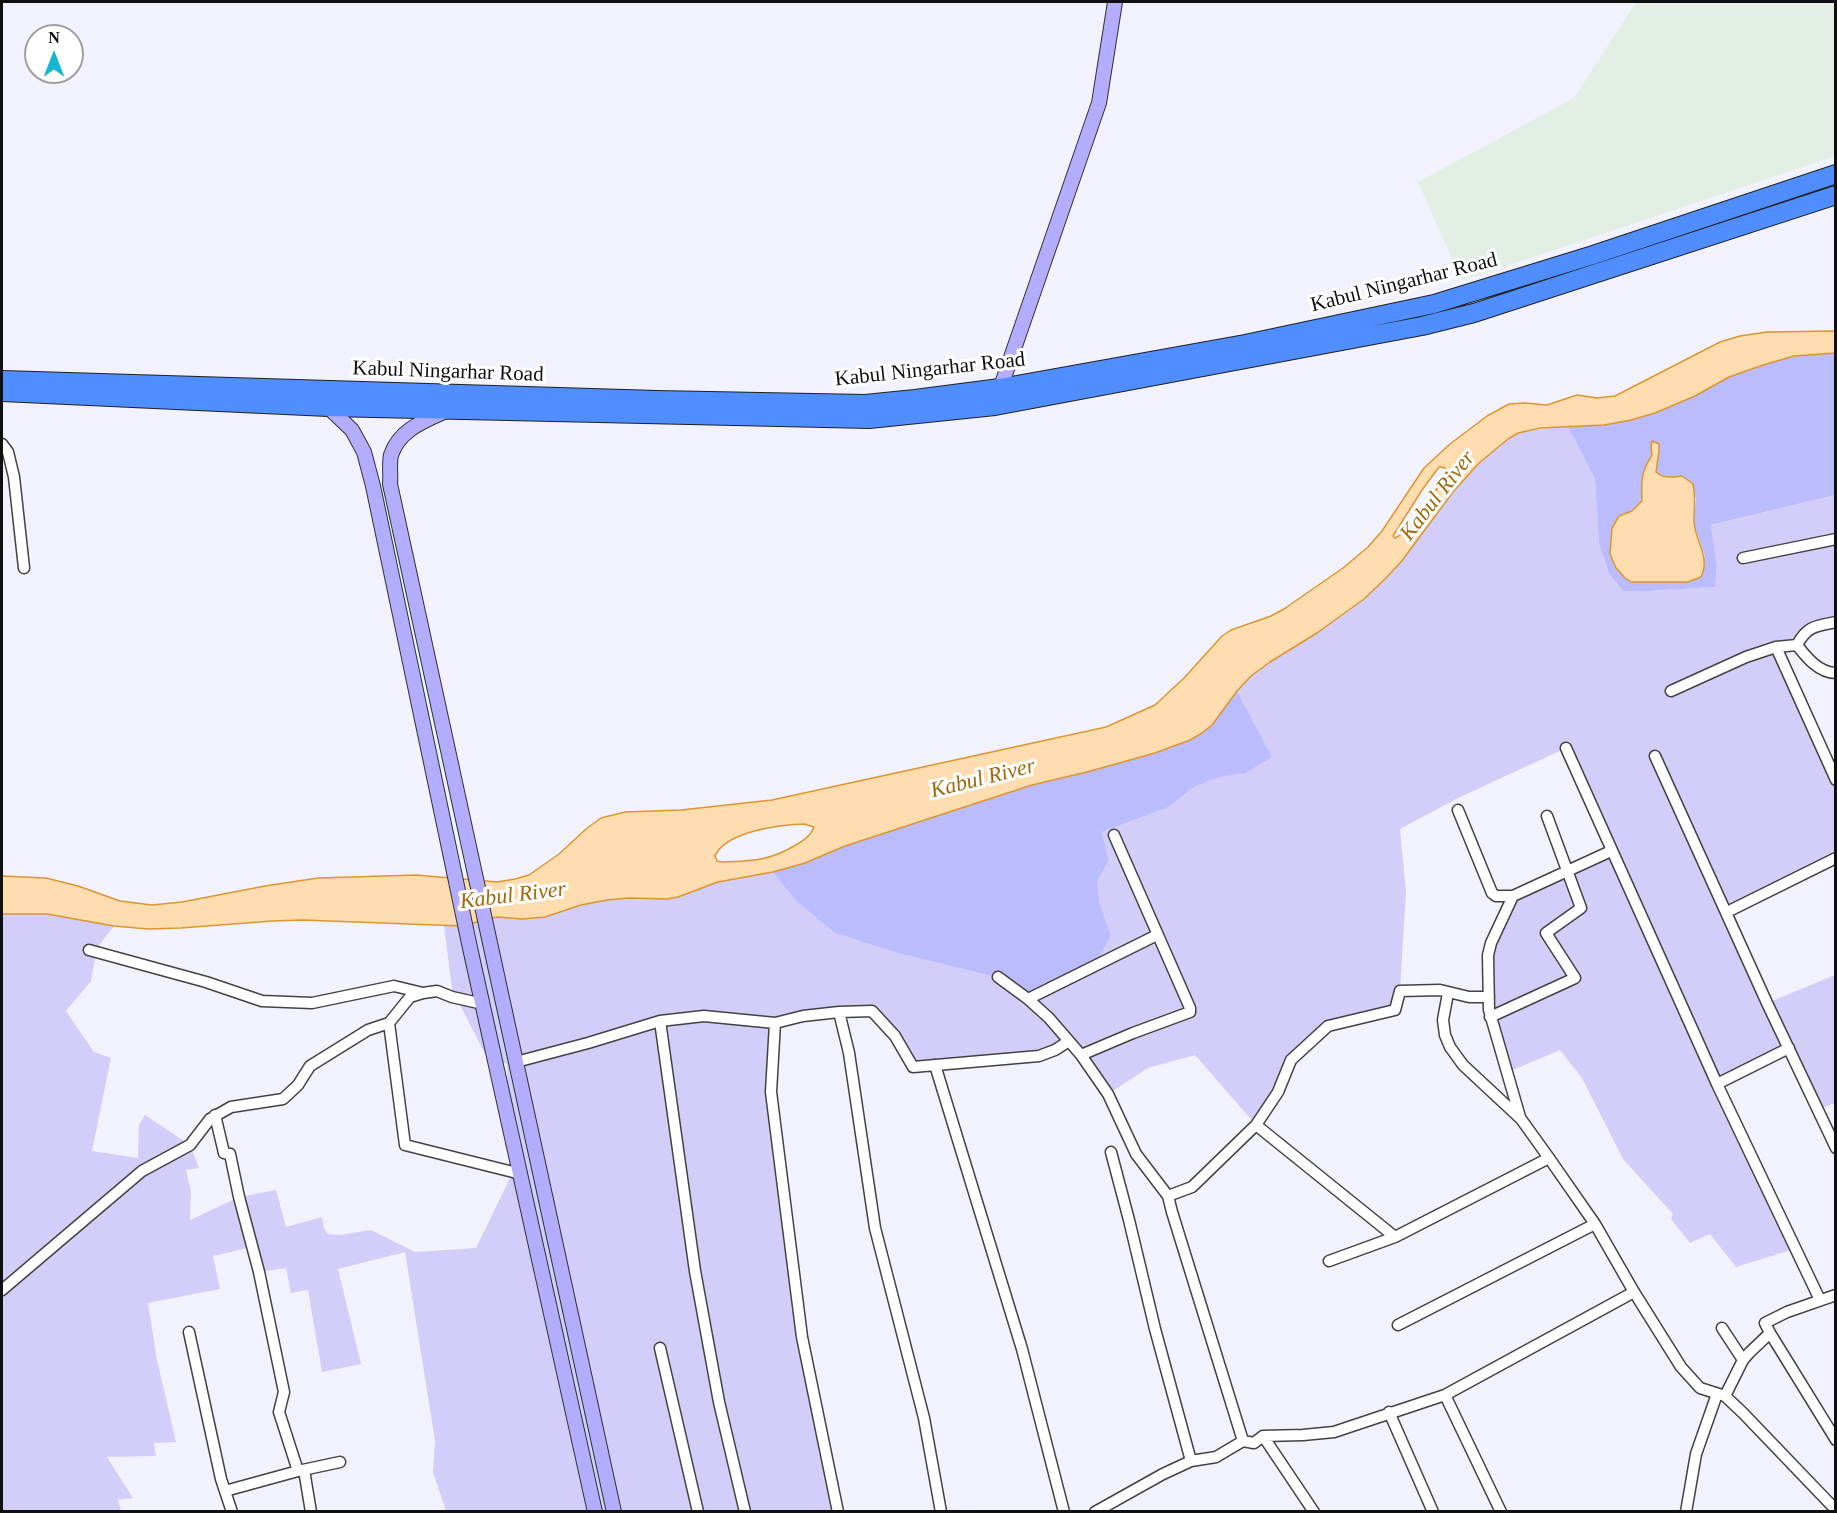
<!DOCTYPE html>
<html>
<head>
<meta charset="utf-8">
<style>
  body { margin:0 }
  #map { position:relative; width:1837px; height:1513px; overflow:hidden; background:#f2f2ff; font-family:Georgia,serif }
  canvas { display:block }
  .frame { position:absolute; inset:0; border:3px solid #0f0f0f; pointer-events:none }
  .north { position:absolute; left:24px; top:24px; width:60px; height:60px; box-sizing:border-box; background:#fff; border:2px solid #9f9f9f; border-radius:50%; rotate:0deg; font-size:16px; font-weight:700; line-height:24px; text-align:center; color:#0f0f0f }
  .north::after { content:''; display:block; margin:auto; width:21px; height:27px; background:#16b5d0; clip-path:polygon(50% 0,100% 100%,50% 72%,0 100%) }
</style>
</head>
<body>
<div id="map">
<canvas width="1837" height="1513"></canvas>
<div class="frame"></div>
<div class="north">N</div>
</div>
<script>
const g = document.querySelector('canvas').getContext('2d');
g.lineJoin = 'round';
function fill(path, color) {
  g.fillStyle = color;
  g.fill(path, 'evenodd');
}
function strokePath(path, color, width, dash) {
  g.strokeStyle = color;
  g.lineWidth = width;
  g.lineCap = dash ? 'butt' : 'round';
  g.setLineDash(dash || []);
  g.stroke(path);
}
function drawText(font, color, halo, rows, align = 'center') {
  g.font = font + ' Georgia,serif';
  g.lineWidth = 6;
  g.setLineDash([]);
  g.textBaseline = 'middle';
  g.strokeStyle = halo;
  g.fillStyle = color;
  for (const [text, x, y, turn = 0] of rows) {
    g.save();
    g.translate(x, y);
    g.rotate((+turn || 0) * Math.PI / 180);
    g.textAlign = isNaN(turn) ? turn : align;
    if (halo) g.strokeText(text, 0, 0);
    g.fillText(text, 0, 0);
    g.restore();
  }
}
fill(new Path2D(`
  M1636,2H1835V156L1462,281L1418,182L1574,98Z`), '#e3efe4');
fill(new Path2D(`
  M1556,427H1568L1595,479L1599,543L1623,591H1648L1715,587L1717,566L1711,525L1835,495V622L1812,627L1797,645L1776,647L1835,780V858L1727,913L1767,1003L1835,975V1103L1818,1110L1789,1048L1717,1085L1794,1249L1736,1267L1710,1234L1690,1243L1671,1219L1673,1214L1623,1159L1582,1078L1560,1050L1508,1072L1490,1017L1488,955L1513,896L1610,850L1566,748L1456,799L1400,829L1406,892L1400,991L1395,1010L1328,1026L1291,1060L1256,1125L1195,1055L1148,1068L1108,1094L1069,1042L1055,1050L913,1067L872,1011L775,1024L771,1093L802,1337L838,1511H446L433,1472L435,1441L405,1252L338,1269L361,1364L322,1372L308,1290L291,1293L286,1268L259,1272L252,1247L213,1256L220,1289L148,1303L157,1360L176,1442L154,1443L156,1456L107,1457L133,1498L118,1500L121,1511H2V914H47L114,926L97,948L91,981L66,1011L94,1052L111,1058L92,1151L138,1158L139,1125L145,1115L190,1145L199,1168L186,1170L191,1191L190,1220L239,1197L276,1190L286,1227L322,1217L324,1228L328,1234L340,1235L371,1230L415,1252L476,1248L510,1178L507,1064L485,1054L452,989L444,926H461L497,917L522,919L545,917L581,905L607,900L629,898L667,899L678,897L718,882L773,872L797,902L835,933L901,954L998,977L1111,935L1100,905L1097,882L1109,860L1102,832L1169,807L1194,787L1220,777L1244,773L1271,756L1237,691L1251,676L1270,662L1317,633L1364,599L1401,562L1453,492L1479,463L1492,451L1518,433Z`), '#d2cef9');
fill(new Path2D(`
  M1823,353H1835V495L1711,525L1717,566L1715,587L1648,591H1623L1609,573L1599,543L1595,479L1568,427C1597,425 1626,423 1654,413C1681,404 1704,388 1729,377C1759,363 1791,356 1823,353ZM1653,441L1659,444V451L1656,472C1664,479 1672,477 1682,476L1696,498L1694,524L1705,557L1688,582L1619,516L1632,511L1642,501C1641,481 1641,472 1652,455L1651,448Z
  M1237,691L1272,757L1245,773L1220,777L1194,787L1169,807L1102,832L1109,860L1097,882L1100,905L1111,935L1096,962L1028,999L997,977L901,954L835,933L797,902L773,872L805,863L845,846L1032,785L1087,772L1155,753L1190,740L1212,725Z`), '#babcff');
const water = new Path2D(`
  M1835,331V353L1794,356L1763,365L1729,377L1695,396L1655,413L1631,420L1604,425L1541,428L1518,433L1508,439L1479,463L1453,492L1401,562L1384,580L1364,599L1317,633L1270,662L1251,676L1237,691L1212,725L1202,733L1190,740L1155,753L1087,772L1032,785L845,846L805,863L773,872L718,882L678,897L667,899L629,898L607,900L581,905L545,917L522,919L497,917L461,926L303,920L272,921L181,928L148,929L114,926L47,914H2V876L46,878L78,886L120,901L152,905L182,902L265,886L318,878L416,875L497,882L515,879L529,875L559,854L586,829L601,818L625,812L681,810L772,800L1106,727L1155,705L1184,678L1222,636L1231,630L1271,616L1284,609L1343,568L1368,547L1382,531L1424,468L1450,444L1487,416L1509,404L1525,403L1547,405L1577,395L1597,398L1615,396L1720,342L1740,336L1767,332ZM1439,467H1442L1446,469C1442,485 1409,532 1395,538L1393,536L1395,533L1422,490ZM804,824L814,827C810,837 803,841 794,846C769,861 750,861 722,862L717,861L715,856C726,831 780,825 804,824Z
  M1652,441L1659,444V451L1656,472C1664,479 1672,477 1682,476L1693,484C1696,498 1694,508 1694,522C1695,541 1711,557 1701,577L1688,582H1631L1625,578L1616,568L1610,554L1612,528L1619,516L1632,511L1642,501C1641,481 1641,472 1652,455L1651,448Z`);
fill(water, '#fddcb0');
strokePath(water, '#dd952e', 1.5);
const street = new Path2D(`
  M2,444L8,452L14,477L24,568
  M1743,558L1836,539
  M1797,645C1806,657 1819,673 1836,673
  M1776,647L1836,780
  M1671,691L1746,657L1776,647L1797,645C1807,626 1816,626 1836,622
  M1566,748L1717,1084L1820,1300
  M1655,756L1767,1003L1836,1148
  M1458,810L1492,893L1496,896H1513L1611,851
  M1513,896L1491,943L1488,955L1489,1010L1520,1117
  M1727,912L1836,858
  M89,950L206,982L262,1001L312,1003L394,986L423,993L437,991L452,997L483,1004
  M998,977L1028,999L1049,1018L1081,1055L1108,1094L1136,1154L1168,1196L1172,1212L1243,1441
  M1448,993L1443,1020L1445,1035L1450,1047L1463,1065L1521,1119L1549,1158L1595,1224L1634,1292L1681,1367L1700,1388L1725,1396L1743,1413L1836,1510
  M1028,999L1157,935
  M839,1012L849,1053L875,1228L924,1418L941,1512
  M1490,1017L1575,978L1546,933L1581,908L1547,816
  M660,1021L695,1271L719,1402L745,1512
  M389,1023L405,1145L521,1174
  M775,1023L771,1092L802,1337L838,1512
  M1081,1055L1133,1033L1190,1012V1008L1114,835
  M516,1062L588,1043L660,1021L704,1016L775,1023L803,1016L839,1012L872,1011L895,1036L913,1067L1039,1056L1055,1050L1069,1041
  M935,1065L1022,1349L1064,1512
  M1717,1084L1789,1048
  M215,1115L224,1153L230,1154L239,1197L259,1272L284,1392L279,1412L298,1471
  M1256,1125L1395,1237
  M1111,1152L1129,1220L1155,1329L1191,1461
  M1168,1196L1192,1187L1256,1125L1278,1092L1291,1060L1328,1026L1395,1010L1400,991L1440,990L1469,997H1489
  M1329,1261L1395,1237L1549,1158
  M2,1290L142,1171L190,1145L210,1119L231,1107L283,1099L298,1085L310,1066L368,1030L389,1023L410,997L423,993
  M1398,1325L1595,1224
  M1722,1328L1743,1360
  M189,1332L221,1479L232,1512
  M1770,1333L1836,1440
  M660,1348L698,1512
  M1445,1395L1501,1512
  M1725,1396L1743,1360L1750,1352L1770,1333L1765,1323L1787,1312L1836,1295
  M1389,1412L1433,1512
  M1263,1436L1314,1512
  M304,1470L311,1512
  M225,1491L298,1471L340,1462
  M1095,1512L1163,1474L1191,1461L1216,1457L1243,1441L1254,1443L1263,1436L1303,1435L1334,1432L1445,1395L1634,1292
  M1686,1512L1696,1454L1717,1394`);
const secondary = new Path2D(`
  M998,395L1099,103L1115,2
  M328,407L352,430L364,452L373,486L470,948L595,1512
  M446,411C424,421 399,430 391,455C389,464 391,475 390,484L614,1512`);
const highway = new Path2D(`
  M2,380L657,400L865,404L915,399L1000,388L1245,344L1434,304L1593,255L1836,174
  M2,392L328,407L869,419L995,406L1422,326L1474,313L1836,195`);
strokePath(street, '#424242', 13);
strokePath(secondary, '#313131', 16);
strokePath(highway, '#202020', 20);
strokePath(street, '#fff', 10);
strokePath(secondary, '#b4adff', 14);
strokePath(highway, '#508dff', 18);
drawText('21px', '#0f0f0f', '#fff', [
  ["Kabul Ningarhar Road",1404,283,-14],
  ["Kabul Ningarhar Road",930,370,-6],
  ["Kabul Ningarhar Road",448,372,2]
]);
drawText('italic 22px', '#a1690a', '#fff', [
  ["Kabul River",1438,496,-52],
  ["Kabul River",983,779,-14],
  ["Kabul River",513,896,-7]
]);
</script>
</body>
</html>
